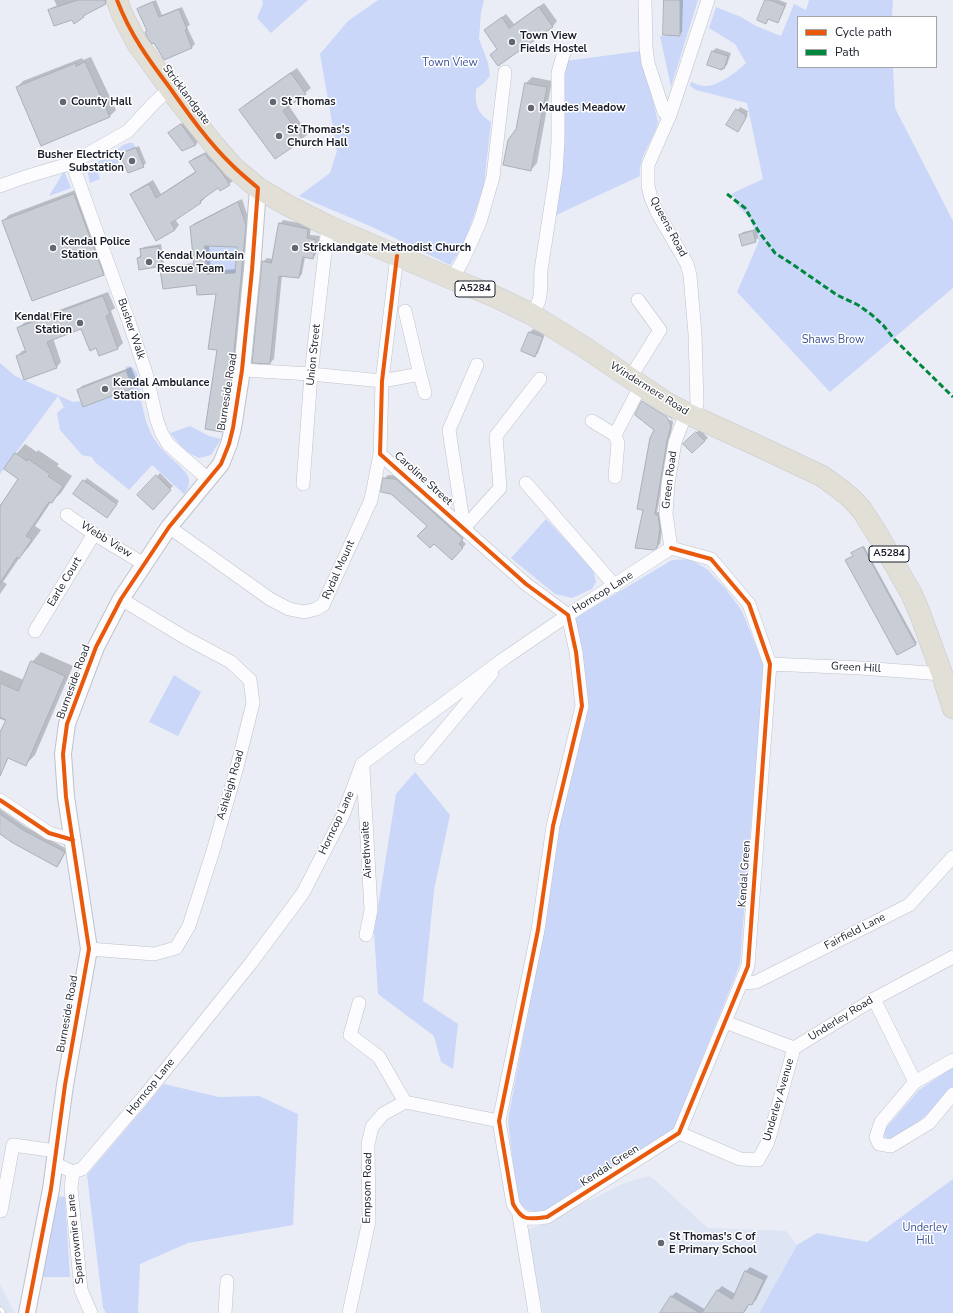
<!DOCTYPE html>
<html>
<head>
<meta charset="utf-8">
<style>
  body { margin:0 }
  #map { position:relative; width:953px; height:1313px; overflow:hidden; background:#eaedf5; font-family:"Nunito Sans",sans-serif }
  canvas { display:block }
  .legend { position:absolute; left:797px; top:16px; width:140px; height:52px; box-sizing:border-box; background:#fff; border:1px solid #a4a5aa; margin:0; padding:5px 7px; list-style:none; font-size:12px; color:#1b1f2b }
  .legend li { display:flex; align-items:center; gap:8px; height:20px }
  .legend b { width:20px; border:1px solid #a4a5aa }
</style>
</head>
<body>
<div id="map">
<canvas width="953" height="1313"></canvas>
<ul class="legend">
<li><b style="height:5px;background:#e8590c"></b>Cycle path</li>
<li><b style="height:5px;background:#00873e"></b>Path</li>
</ul>
</div>
<script>
const g = document.querySelector('canvas').getContext('2d');
g.lineJoin = 'round';
function fill(path, color) {
  g.fillStyle = color;
  g.fill(path, 'evenodd');
}
function strokePath(path, color, width, dash) {
  g.strokeStyle = color;
  g.lineWidth = width;
  g.lineCap = dash ? 'butt' : 'round';
  g.setLineDash(dash || []);
  g.stroke(path);
}
function drawText(font, color, halo, rows, align = 'center') {
  g.font = font + ' "Nunito Sans",sans-serif';
  g.lineWidth = 3;
  g.setLineDash([]);
  g.textBaseline = 'middle';
  g.strokeStyle = halo;
  g.fillStyle = color;
  for (const [text, x, y, turn = 0] of rows) {
    g.save();
    g.translate(x, y);
    g.rotate((+turn || 0) * Math.PI / 180);
    g.textAlign = isNaN(turn) ? turn : align;
    if (halo) g.strokeText(text, 0, 0);
    g.fillText(text, 0, 0);
    g.restore();
  }
}
fill(new Path2D(`
  M649,1176L655,1180L708,1228L786,1231L797,1245L759,1313H543L527,1240L528,1230L627,1182Z
  M0,1285L15,1313H0Z`), '#dde4f4');
fill(new Path2D(`
  M262,0H308L271,33L257,18L263,4Z
  M378,0H484L481,13L479,39L488,63L490,76L484,83L476,89C475,105 477,113 491,122L484,185L464,245L450,265L370,226L299,196L330,173L337,151L320,54L348,21Z
  M680,0H698L671,87L660,36L680,35Z
  M809,0H893L892,17H798V67H893L895,108L953,221V288L830,392L737,292L759,241L756,233L750,219L737,205L740,202L731,194L763,179L747,103L696,90L690,86L691,82C695,83 700,86 704,86C717,87 737,72 746,63L735,44L709,28L716,7L741,17L756,26L781,36L794,4L806,10Z
  M641,51L658,122C654,140 638,156 640,176L552,217L565,61Z
  M129,143H133L136,148L120,154L118,165L98,173L100,179L90,183L87,170L89,166L107,157L123,145Z
  M64,171L71,188L49,196Z
  M205,246L237,247L235,273L207,274Z
  M0,363L15,376L73,402L81,401L83,407L133,388L125,367L129,366L133,368L137,373C141,396 143,424 157,443C163,453 188,470 189,479C190,484 187,490 184,494L152,465L129,490L95,462L92,457L82,455L60,430L57,413L64,407L58,396L0,474Z
  M190,426L209,436L221,439L211,455L199,458L185,451L170,433Z
  M546,519L593,569L596,582L592,589L572,598L555,594L511,558Z
  M690,559L707,569L725,588L742,611L766,671L750,835L740,964L674,1129L549,1209L539,1212L527,1210L521,1205L516,1191L508,1120L543,930L555,840L585,705L575,618L672,560Z
  M174,675L201,692L178,736L149,722Z
  M415,772L450,815L434,890L423,1001L458,1024L453,1069L441,1062L434,1036L378,994L374,932L396,794Z
  M953,1067C953,1073 953,1081 953,1086C949,1097 909,1131 898,1136C894,1138 890,1138 886,1138L884,1134L885,1129L919,1090Z
  M164,1084L219,1097L259,1096L298,1114L293,1225L188,1243L140,1264L138,1310L139,1313H106L103,1308L87,1175Z
  M953,1179V1313H759L797,1245L817,1233L867,1242Z
  M60,1196L65,1197L70,1277H43L52,1214L56,1198Z`), '#cad7f9');
fill(new Path2D(`
  M54,0H108L105,3L87,13L75,22L72,18L50,11L53,7L57,6Z
  M156,0L162,15L182,7L190,25L187,27L195,44L192,47L164,59L148,31L138,9L141,7Z
  M665,0H683L682,32L679,35Z
  M766,0H779L787,3L780,19L777,22L770,18L766,23Z
  M544,3L557,21L553,26L498,65V49L485,30L506,14L514,24Z
  M716,48L731,53L727,65L724,68L709,65L713,51Z
  M91,57L116,110L110,116L42,145L17,87L23,81L82,58L83,60Z
  M297,68L311,88L289,106L308,134L302,139L241,110L246,104Z
  M532,77L552,81L537,163L531,170L517,129L526,83Z
  M740,107L748,111L747,114L748,115L740,127L728,124Z
  M184,122L198,142L196,144L182,150L172,131Z
  M139,146L146,163L143,166L122,155L124,152Z
  M210,150L234,180L229,184L218,187L204,197L205,198L201,202L175,219L179,225L175,230L131,194L136,190L153,180L161,194L196,171L190,162L194,158Z
  M81,188L109,267L103,274L3,221L9,215Z
  M242,199L249,220L238,348L226,427L222,431L218,349V293L162,271L165,267L194,263L191,227L195,223ZM209,245L238,246L237,269L211,271Z
  M283,220L310,225L311,226L310,235L320,236L316,254L313,258L305,257L302,274L299,277L282,275L274,359L270,363L263,262L267,258L273,259L280,224Z
  M756,229L758,238L755,241L740,235L743,232Z
  M161,244L164,262L161,265L138,258L141,255V250L144,247Z
  M108,292L115,308L111,311L123,343L118,348L97,347L82,327L53,338L61,362L56,368L17,356L22,351L26,350L18,328L24,323Z
  M533,329L545,334L538,353L535,356L523,350L530,332Z
  M131,367L137,382L132,387L78,391L82,386Z
  M646,398L670,414L672,419L644,400Z
  M642,402L671,421L672,419L673,423L670,437L657,512H661L663,525L660,544L656,547L645,510L655,430Z
  M700,429L708,438L692,452L685,444Z
  M25,444L37,452L38,450L59,464L57,466L72,476L61,493L51,502L35,526L41,530L28,548L20,557L3,582L7,584L0,594V504L2,505L20,479L5,469L16,454Z
  M160,473L173,486L153,508L139,495Z
  M388,475L400,476L466,535L462,540L466,544L452,559L428,526L391,493L384,479Z
  M87,478L119,501L110,514L74,493Z
  M864,546L917,643L916,644L848,559L854,556V552Z
  M41,652L73,666L35,755L25,765L8,757L0,756V735L6,721L0,719V670L24,680L32,662Z
  M0,809L26,827L67,849L60,863L57,866L0,833Z
  M750,1267L768,1276L756,1300L752,1304L750,1303L744,1313H661L672,1296L676,1292L706,1310L718,1290L722,1286L735,1294L745,1272Z`), '#0003');
const building = new Path2D(`
  M78,0H105L106,4L83,16L84,17L74,24L72,20L54,26L48,10Z
  M664,0H680V36L663,35Z
  M765,0H770L785,6L778,23L768,19L766,24L757,20Z
  M153,2L159,17L179,9L187,29L185,30L192,48L164,60L154,43L152,44L147,37L145,32L147,31L137,9Z
  M539,7L553,27L498,66L490,55L497,49L484,30L502,17L509,28Z
  M712,51L728,56L724,69L722,68V70L707,65Z
  M85,62L110,117L41,146L16,87L76,63V66Z
  M291,73L306,94L283,111L303,140L275,159L239,110Z
  M525,83L547,87L531,171L503,165L508,140L516,129Z
  M736,109L746,115L745,117L746,118L738,132L726,125Z
  M181,124L196,145L182,151L168,133Z
  M136,148L144,167L128,173L120,154Z
  M205,154L210,161H212L222,173L230,185L220,191L218,188L200,201L201,203L171,223L175,230L156,241L130,194L149,184L156,198L196,172L189,162Z
  M74,194L104,275L32,301L2,221Z
  M238,202L246,225L234,352L222,432L205,429L217,350L208,349L216,294L197,295L196,285L163,289L160,270L194,266L190,227ZM205,246L237,247L235,273L207,274Z
  M279,223L308,229L307,238L316,240L313,259L303,257L299,278L279,276L270,364L252,363L262,261L271,263Z
  M753,231L756,242L742,246L739,235Z
  M159,247L162,266L139,270L137,258L141,257L140,249Z
  M103,296L110,314L106,316L118,349L99,356L96,348L90,351L81,329L47,342L57,368L24,380L16,356L26,352L17,328Z
  M529,332L543,337L535,357L521,351Z
  M126,371L133,388L83,407L77,390Z
  M642,401L667,417L671,426L667,441L655,514L658,515L660,529L657,548L653,550L635,548L643,510L637,509L650,438L654,430L635,415Z
  M696,432L705,441L692,453L683,444Z
  M15,453L27,461L28,459L50,474L48,476L63,486L52,503L49,502L26,536L32,539L19,559L17,557L0,583V506L18,479L4,469Z
  M156,475L171,490L153,510L137,495Z
  M383,478L396,479L463,539L459,544L463,548L452,560L434,544L430,548L417,536L427,526L391,494L381,492Z
  M83,480L117,504L107,518L73,494Z
  M863,547L916,645L897,655L845,560L853,556L851,553Z
  M31,661L65,676L26,766L8,758L0,776V732L6,720L0,717V683L18,691Z
  M0,814L23,830L65,852L57,867L13,843L0,834Z
  M745,1271L764,1280L752,1305L749,1304L743,1313H702L717,1290L732,1299Z
  M671,1296L700,1313H660Z`);
fill(building, '#c8cdd6');
strokePath(building, '#abafb8', 1);
const minor = new Path2D(`
  M645,0L646,48L648,63L664,112L670,115
  M72,163L129,322L146,373L157,421L162,434L168,444L209,480
  M0,186L25,177L72,163L128,131L154,103L170,88
  M397,256L382,381L380,454L526,584L568,615L576,652L582,706L553,826L538,930L499,1121L513,1204C523,1222 528,1219 547,1217L679,1133L748,966L770,664L749,604L711,559L671,548
  M452,279L463,260L480,222L493,177L505,72
  M531,314C534,310 538,305 539,300C542,291 540,280 541,270L556,173L558,141V73L564,52
  M242,370L311,374L382,381L420,374L405,311
  M420,374L425,393
  M630,378L660,330L638,300
  M694,417L697,403L695,334L690,275L687,264L657,212L651,198L648,186V165L670,115L708,0
  M592,421L615,435
  M615,477L618,443L615,435L641,385
  M526,483L615,586
  M303,484L311,374L328,226
  M67,515L94,534L144,564
  M169,527L270,599L289,609L304,612L316,609L323,605L371,500L380,454
  M464,528L500,488L496,436L540,379
  M464,528L449,430L477,365
  M671,548L666,514L668,484L675,442L686,413
  M35,631L94,534
  M770,664L861,668L942,674
  M421,758L492,673
  M363,768L371,910L366,935
  M0,800L49,833L73,840
  M89,949L154,954L176,948L189,926L213,851L237,767L253,703L250,680L231,662L184,637L121,599
  M741,983L756,982L909,905L953,857
  M874,999L915,1082
  M359,1003L350,1035L379,1057L405,1102
  M725,1022L794,1048L874,999L953,957
  M953,1060L915,1082L881,1122L876,1137L879,1144L891,1146L929,1123L953,1094
  M679,1133L740,1159L758,1160L768,1142L794,1048
  M54,1163L73,1172L71,1188L81,1290L91,1313
  M73,1172L82,1169L146,1094L251,963L303,893L343,815L362,764L505,658L568,615L671,548
  M1,1211L13,1145L56,1151
  M519,1215L535,1313
  M225,1313L227,1281
  M349,1313L369,1221L368,1144L372,1127L383,1114L405,1102L499,1121`);
const tertiary = new Path2D(`
  M27,1313L51,1189L65,1085L89,949L66,797L63,754L67,724L96,647L121,599L169,527L221,464L229,444L233,428L242,370L252,270L258,188`);
const trunk = new Path2D(`
  M117,0L122,14L137,43L179,101L214,145L233,167L258,188L287,205L328,226L452,279L496,297L531,314L584,347L667,403L686,413L756,445L822,476L840,489L852,499L862,510L876,532L911,593L919,611L942,674L953,708`);
strokePath(minor, '#bec2cb', 14);
strokePath(tertiary, '#bec2cb', 18);
strokePath(trunk, '#c6c7cc', 22);
strokePath(minor, '#fcfcfe', 13);
strokePath(tertiary, '#fcfcfe', 16);
strokePath(trunk, '#e2e0d6', 21);
const rail = new Path2D(`
  M0,1308L4,1313`);
strokePath(rail, '#d1d3d6', 4.5);
strokePath(rail, '#fff', 3, [9]);
strokePath(new Path2D(`
  M727,194L745,208L759,232L775,253L795,266L837,295L858,305L872,315L883,325L894,339L953,397`), '#00873e', 3, [6, 3]);
strokePath(new Path2D(`
  M397,256L382,381L380,454L526,584L568,615L576,652L582,706L553,826L538,930L499,1121L513,1204C523,1222 528,1219 547,1217L679,1133L748,966L770,664L749,604L711,559L671,548
  M0,800L49,833L73,840
  M27,1313L51,1189L65,1085L89,949L66,797L63,754L67,724L96,647L121,599L169,527L221,464L229,444L233,428L242,370L252,270L258,188C250,181 241,174 233,166C209,143 189,115 170,88C148,59 130,34 117,0`), '#e8590c', 4);
for (const [x, y, r, color] of [
  [512,42,4,"#636772"],
  [63,102,4,"#636772"],
  [273,102,4,"#636772"],
  [531,108,4,"#636772"],
  [279,136,4,"#636772"],
  [132,161,4,"#636772"],
  [53,248,4,"#636772"],
  [295,248,4,"#636772"],
  [149,262,4,"#636772"],
  [80,323,4,"#636772"],
  [105,389,4,"#636772"],
  [661,1243,4,"#636772"]
]) {
  const dot = new Path2D();
  dot.arc(x, y, r, 0, 2 * Math.PI);
  g.fillStyle = color;
  g.fill(dot);
  strokePath(dot, '#fff', 1.5);
}
for (const [x, y, w] of [
  [475,289,40],
  [889,554,40]
]) {
  const box = new Path2D();
  box.roundRect(x - w / 2, y - 8, w, 16, 3);
  g.fillStyle = '#fff';
  g.fill(box);
  strokePath(box, '#1b1f2b', 1);
}
drawText('bold 10px', '#1b1f2b', null, [
  ["A5284",475,289],
  ["A5284",889,554]
]);
drawText('bold 11px', '#1b1f2b', '#fff', [
  ["Town View",520,36],
  ["Fields Hostel",520,49],
  ["County Hall",71,102],
  ["St Thomas",281,102],
  ["Maudes Meadow",539,108],
  ["St Thomas's",287,130],
  ["Church Hall",287,143],
  ["Busher Electricty",124,155,"right"],
  ["Substation",124,168,"right"],
  ["Kendal Police",61,242],
  ["Station",61,255],
  ["Stricklandgate Methodist Church",303,248],
  ["Kendal Mountain",157,256],
  ["Rescue Team",157,269],
  ["Kendal Fire",72,317,"right"],
  ["Station",72,330,"right"],
  ["Kendal Ambulance",113,383],
  ["Station",113,396],
  ["St Thomas's C of",669,1237],
  ["E Primary School",669,1250]
], 'left');
drawText('11px', '#3b5196', '#fff', [
  ["Town View",450,63],
  ["Shaws Brow",833,340],
  ["Underley",925,1228],
  ["Hill",925,1241]
]);
drawText('11px', '#1b1f2b', '#fff', [
  ["Stricklandgate",186,95,53],
  ["Queens Road",668,227,62],
  ["Busher Walk",131,329,71],
  ["Union Street",314,355,-84],
  ["Windermere Road",649,389,32],
  ["Burneside Road",228,392,-81],
  ["Caroline Street",423,479,42],
  ["Green Road",670,480,-83],
  ["Webb View",106,540,32],
  ["Rydal Mount",339,570,-66],
  ["Earle Court",65,582,-59],
  ["Horncop Lane",603,593,-32],
  ["Green Hill",856,668,3],
  ["Burneside Road",74,682,-70],
  ["Ashleigh Road",231,785,-74],
  ["Horncop Lane",337,823,-65],
  ["Airethwaite",367,850,-93],
  ["Kendal Green",745,874,-86],
  ["Fairfield Lane",855,932,-27],
  ["Burneside Road",68,1014,-80],
  ["Underley Road",841,1019,-32],
  ["Horncop Lane",151,1087,-51],
  ["Underley Avenue",779,1100,-74],
  ["Kendal Green",610,1166,-33],
  ["Empsom Road",368,1188,-89],
  ["Sparrowmire Lane",76,1239,-96]
]);
</script>
</body>
</html>
